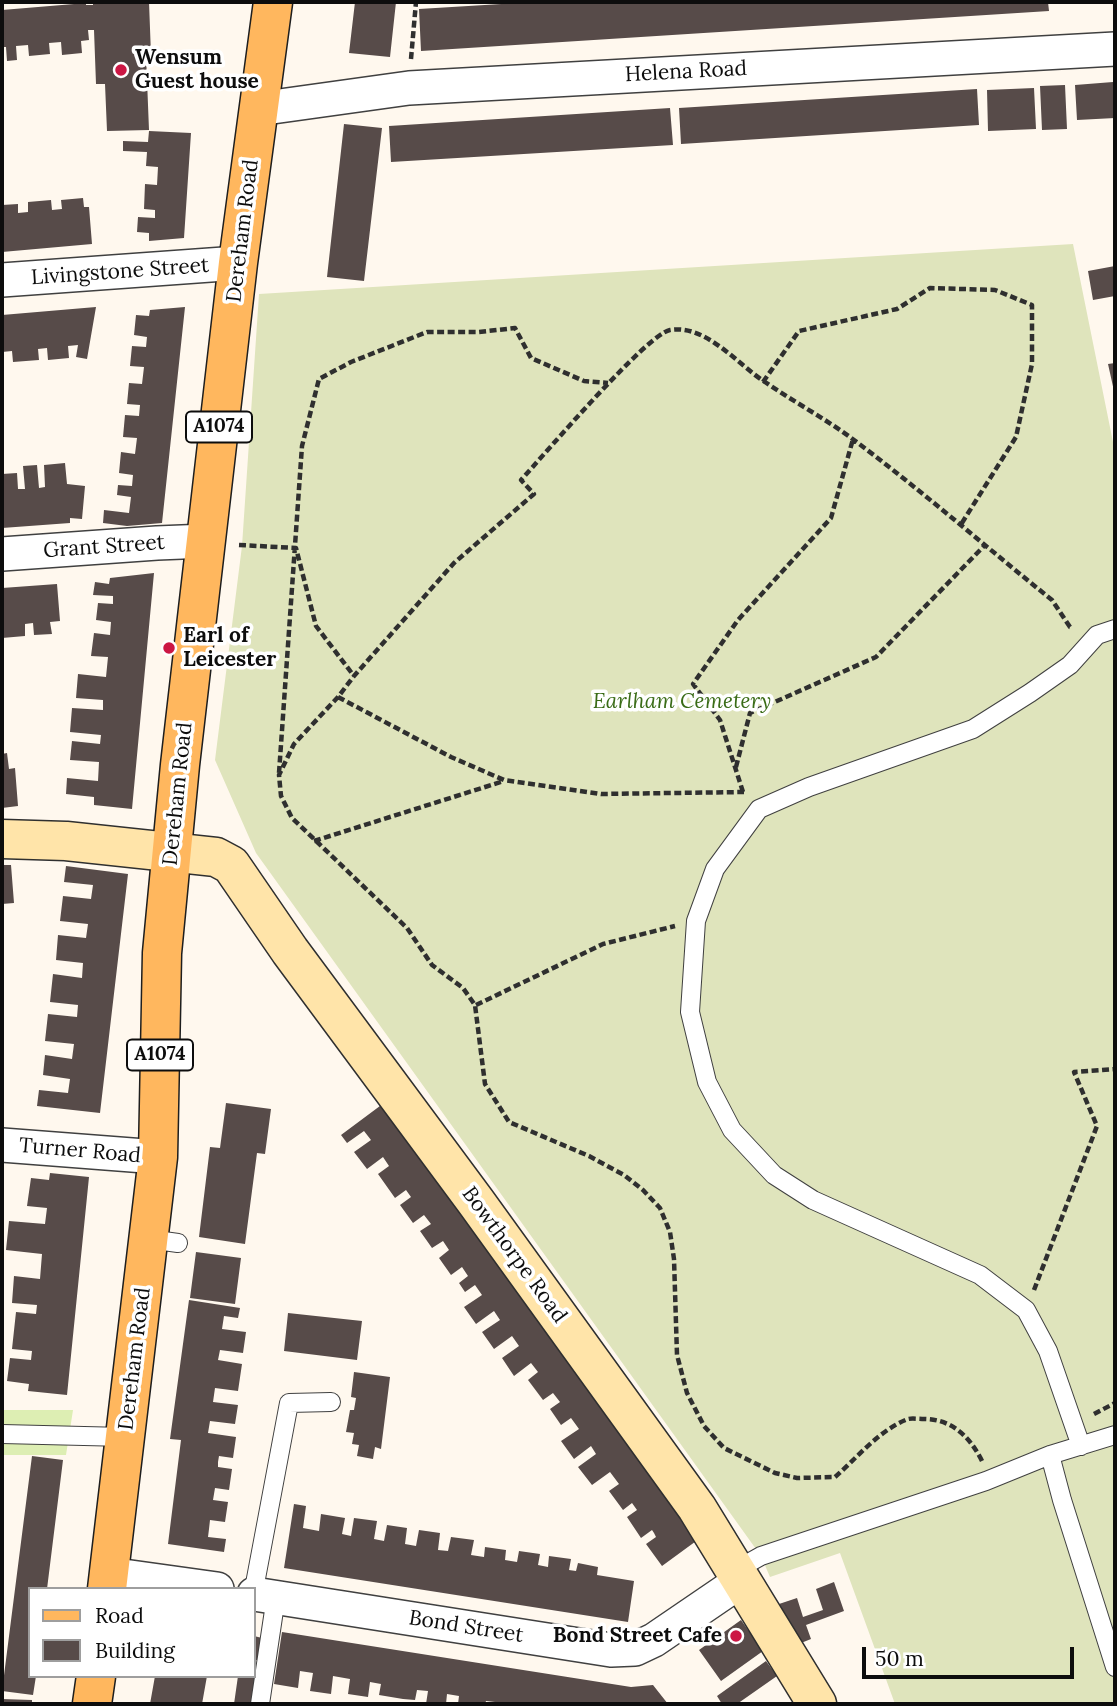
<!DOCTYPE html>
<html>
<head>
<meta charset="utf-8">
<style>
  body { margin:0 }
  #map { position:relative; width:1117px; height:1706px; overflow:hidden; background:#fff8ee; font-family:Lora,serif }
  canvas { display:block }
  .frame { position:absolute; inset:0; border:4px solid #0d0d0d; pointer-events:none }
  .legend { position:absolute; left:28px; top:1587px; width:228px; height:91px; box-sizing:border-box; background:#fff; border:2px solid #9e9e9e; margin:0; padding:9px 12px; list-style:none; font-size:21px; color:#0d0d0d }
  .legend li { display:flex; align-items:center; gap:14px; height:35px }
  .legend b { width:35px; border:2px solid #9e9e9e }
  .scale { position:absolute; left:862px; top:1647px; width:212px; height:32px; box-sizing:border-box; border:4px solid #0d0d0d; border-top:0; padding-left:9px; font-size:21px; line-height:24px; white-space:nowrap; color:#0d0d0d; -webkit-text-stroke:5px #fff; paint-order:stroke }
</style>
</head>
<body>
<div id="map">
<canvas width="1117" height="1706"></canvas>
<div class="frame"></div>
<ul class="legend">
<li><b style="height:9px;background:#ffb75e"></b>Road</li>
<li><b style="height:19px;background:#574b49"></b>Building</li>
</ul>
<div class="scale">50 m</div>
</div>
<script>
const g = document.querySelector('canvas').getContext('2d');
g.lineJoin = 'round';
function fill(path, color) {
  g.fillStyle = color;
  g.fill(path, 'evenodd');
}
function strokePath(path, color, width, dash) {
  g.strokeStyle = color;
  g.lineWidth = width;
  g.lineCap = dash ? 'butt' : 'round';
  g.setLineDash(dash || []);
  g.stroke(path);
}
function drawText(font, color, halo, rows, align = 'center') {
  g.font = font + ' Lora,serif';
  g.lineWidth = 7;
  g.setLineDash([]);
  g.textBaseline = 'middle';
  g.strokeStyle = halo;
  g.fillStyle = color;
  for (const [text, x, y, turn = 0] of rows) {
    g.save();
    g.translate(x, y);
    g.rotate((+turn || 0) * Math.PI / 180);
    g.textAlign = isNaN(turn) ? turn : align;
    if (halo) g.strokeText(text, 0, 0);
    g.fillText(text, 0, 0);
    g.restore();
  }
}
fill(new Path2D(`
  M2,1410H73L66,1455H2Z`), '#ddeeb3');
fill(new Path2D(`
  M1073,244L1115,452V1704H895L840,1553L770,1577L761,1556L256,853L215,760L242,546L259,294Z`), '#dfe4bc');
fill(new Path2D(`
  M93,2H149L151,55H146L149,130L107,131L105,84H96L94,30H88L89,40L81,41L82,53L62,55L61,42L49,43L50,54L29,56L28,45L16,46L17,60L7,61L6,47H2V10L86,3V5H93Z
  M355,2H396L390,57L349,53Z
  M534,2H1048L1049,11L421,51L419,9Z
  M1113,82H1115V118L1077,120L1075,85Z
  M1065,85L1067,129L1042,130L1040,86Z
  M1034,88L1036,129L988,131L987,90Z
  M977,89L979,125L681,144L679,108Z
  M670,108L673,145L391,162L389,126Z
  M344,124L382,128L364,281L327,277Z
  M149,131L191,133L184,238L149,241V233L137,232L138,217L155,218V210L144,209L145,184L157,185L158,167L146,166L147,152L123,151V141L148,142Z
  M83,198L84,207H89L92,244L2,252V205L18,204V213L28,212V202L51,200L52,210L62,209L61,200Z
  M1115,266V296L1093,300L1088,271Z
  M96,307L87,359L76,357L78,345L68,346L69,358L48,360L47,348L38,349L39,360L13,362L12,351L2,352V315Z
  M185,307L162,523L127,526L103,523L104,510L129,513L131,497L117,495L118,485L132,486L133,475L119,473L121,452L135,454L137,438L123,437L125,415L139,416L140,405L127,404L129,383L142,384L144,367L130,366L132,346L146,347L147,337L134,335L136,315L149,316L150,310Z
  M1115,363V390L1114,391L1108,364Z
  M65,463L67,484L85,486L82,519L70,518V523L2,528V474L17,473L18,489H25L23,466L37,465L39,488L45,487L44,465Z
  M154,573L132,809L94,805V797L66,794L67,778L98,781L99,762L70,760L72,741L100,744L101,735L70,732L72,708L103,710V700L76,698L78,674L106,677L108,657L91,656L94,633L110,635L111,622L96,620L98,603L113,604V596L93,595L95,582L109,584L110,578Z
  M57,584L60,621L50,622L52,634L34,635L33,623L25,624V636L2,638V588Z
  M7,753L9,769L15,768L18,806L2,808V754Z
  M2,865H11L14,903L2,904Z
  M66,866L128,874L100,1113L37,1106L39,1090L68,1093L70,1079L43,1075L45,1055L72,1059L74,1044L45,1041L48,1014L77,1017L78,1005L50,1002L53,974L82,978L83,963L56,960L58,935L86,938L88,924L60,921L63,896L91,899L93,885L64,882Z
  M388,1100L703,1536L662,1566L646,1544L656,1537L654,1533L652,1530L641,1538L627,1517L637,1510L632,1503L623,1510L609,1491L619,1484L610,1472L592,1485L578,1467L596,1454L591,1446L574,1459L561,1441L579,1429L571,1418L561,1425L550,1409L560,1402L553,1393L543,1400L528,1380L538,1372L531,1363L514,1376L502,1358L519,1346L512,1336L494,1349L482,1332L500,1320L494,1311L476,1324L464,1307L482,1295L475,1285L465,1292L459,1283L468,1276L462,1267L451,1275L439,1258L449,1250L443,1241L432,1248L420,1231L431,1224L424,1215L413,1223L400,1205L411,1197L406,1190L395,1198L378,1174L389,1166L383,1157L367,1169L354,1152L371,1140L364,1131L347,1143L341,1135Z
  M226,1103L271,1109L265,1154L257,1153L245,1244L199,1237L210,1147L220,1148Z
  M50,1173L89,1177L67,1395L28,1391L29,1384L7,1381L10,1358L31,1360L32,1351L12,1349L16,1312L36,1314L37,1305L12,1303L14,1276L40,1279L42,1254L6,1250L9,1221L45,1224L47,1208L27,1206L31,1178L49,1180Z
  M196,1252L241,1258L235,1304L190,1298Z
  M189,1300L240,1308L238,1318L224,1316L222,1329L246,1332L243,1353L220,1350L218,1360L242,1364L238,1391L215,1388L213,1402L238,1405L235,1424L210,1421L208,1433L236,1437L233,1458L219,1456L218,1462V1467L232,1469L229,1490L215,1488L213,1500L228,1502L225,1522L210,1520L209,1529L208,1537L226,1539L224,1552L168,1544L181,1440L170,1439Z
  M288,1313L362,1321L357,1360L284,1351Z
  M354,1372L390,1377L381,1449L375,1447L373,1459L357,1456L359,1445L352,1444L354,1433L346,1432L350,1410H354L356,1398L351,1397Z
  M32,1456L63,1460L47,1589H30V1676H36L33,1695L2,1691Z
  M294,1504L306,1506L303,1528L319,1531L321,1514L345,1518L342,1534L351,1536L354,1518L377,1521L374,1539L384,1541L387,1525L407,1528L405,1544L416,1546L419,1530L440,1533L438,1550L448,1551L451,1537L474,1540L471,1555L484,1557L485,1547L506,1550L505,1560L517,1562L519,1551L540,1554L538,1565L548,1567L549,1556L571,1559L569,1570L576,1571L578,1563L598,1567L597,1575L634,1581L628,1622L284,1568Z
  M834,1582L844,1611L806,1625L811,1639L796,1645L779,1604L797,1598L803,1617L823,1610L816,1589Z
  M741,1620L763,1651L721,1681L699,1650Z
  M282,1632L631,1687L653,1685L668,1704H495V1702L486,1701L485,1704H458L459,1696L447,1694L446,1704H426L428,1691L417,1690L415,1700L403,1699L379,1695L381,1684L370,1682L368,1697L348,1694L350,1679L333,1676L331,1694L310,1691L313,1673L300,1671L298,1688L274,1684Z
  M254,1636L262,1638L258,1660H254Z
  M766,1661L777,1676L737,1704H722L717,1696Z
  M254,1663L259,1664L253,1704H234L238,1676H254Z
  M155,1676H207L202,1704H150Z
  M2,1699L32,1700V1704H2Z`), '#574b49');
const lane = new Path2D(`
  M149,1239L178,1243
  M2,1434L125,1437
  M1081,1446L1048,1351L1026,1310L980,1275L813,1200L774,1175L732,1130L707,1082L690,1012L696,921L715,869L759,809L809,787L973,729L1030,693L1070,665L1097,635L1115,629
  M1050,1455L1062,1500L1115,1667
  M736,1570L761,1556L986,1481L1050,1455L1115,1435
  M254,1589L289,1403L331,1402
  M260,1704L276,1597`);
const street = new Path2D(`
  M258,109L409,88L1115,49
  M2,280L238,263
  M2,554L157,543L207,541
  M2,1145L158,1157
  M109,1574L217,1589
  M254,1594L611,1650L635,1649L654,1640L742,1580`);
const secondary = new Path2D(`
  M2,839L66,841L216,857L231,865L290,951L476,1202L697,1508L817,1704`);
const primary = new Path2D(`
  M107,1589L158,1157L162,953L180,765L238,263L273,2
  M92,1704L96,1676`);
strokePath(lane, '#404040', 20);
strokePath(street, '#404040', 36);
strokePath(secondary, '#2f2f2f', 41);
strokePath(primary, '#1e1e1e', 41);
strokePath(new Path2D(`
  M411,59L416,2
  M763,382L799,331L897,309L930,288L995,290L1032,305V364L1016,437L960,526
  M239,545L296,548L316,626L354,676
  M338,697L451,757L504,780L601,794L744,792
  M736,767L750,713L876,657L984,546
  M279,773L302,446L319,379L351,362L427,332H479L515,328L531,358L584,381L608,383
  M743,792L720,720L693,684L738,620L831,518L853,439
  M314,841L504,781
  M476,1005L603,944L675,926
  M1034,1290L1097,1126L1074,1072L1115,1069
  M1094,1414L1115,1403
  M982,1461C970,1437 952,1419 924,1419C919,1419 912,1418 908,1419C879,1430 857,1458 835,1477L797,1478L775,1473L724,1448L704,1426L687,1393L677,1355L674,1259L670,1232L660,1208L643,1190L624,1175L589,1156L509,1122L485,1084L475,1005L463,988L432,965L407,928L292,818L281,796L279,775L294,744L338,697L354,676L454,563L534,494L521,480C543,456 647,334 670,330C706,324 737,364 765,382C794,402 826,419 854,440C922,491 986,547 1052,600L1070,627L1073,628`), '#2f2f2f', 4.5, [7, 3.5]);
strokePath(lane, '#fff', 18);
strokePath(street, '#fff', 33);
strokePath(secondary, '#ffe4a9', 38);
strokePath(primary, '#ffb75e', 38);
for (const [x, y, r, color] of [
  [121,70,7,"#cc1744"],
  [169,648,7,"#cc1744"],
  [736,1636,7,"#cc1744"]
]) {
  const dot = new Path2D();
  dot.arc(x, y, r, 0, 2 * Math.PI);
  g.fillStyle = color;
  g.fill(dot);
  strokePath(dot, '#fff', 2.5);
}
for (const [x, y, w] of [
  [219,427,66],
  [160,1055,66]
]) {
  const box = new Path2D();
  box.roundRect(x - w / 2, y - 15.5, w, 31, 5);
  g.fillStyle = '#fff';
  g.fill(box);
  strokePath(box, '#0d0d0d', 2);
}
drawText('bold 19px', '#0d0d0d', null, [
  ["A1074",219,427],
  ["A1074",160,1055]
]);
drawText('bold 21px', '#0d0d0d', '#fff', [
  ["Wensum",135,58],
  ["Guest house",135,82],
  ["Earl of",183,636],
  ["Leicester",183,660],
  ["Bond Street Cafe",722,1636,"right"]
], 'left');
drawText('21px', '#0d0d0d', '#fff', [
  ["Helena Road",686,72,-3],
  ["Dereham Road",243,231,-83],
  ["Livingstone Street",120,272,-4],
  ["Grant Street",104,547,-4],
  ["Dereham Road",178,794,-84],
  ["Turner Road",80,1151,5],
  ["Bowthorpe Road",514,1255,54],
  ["Dereham Road",135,1359,-83],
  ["Bond Street",466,1627,9]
]);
drawText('italic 21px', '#3a6c17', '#fff', [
  ["Earlham Cemetery",682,702]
]);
</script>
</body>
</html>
